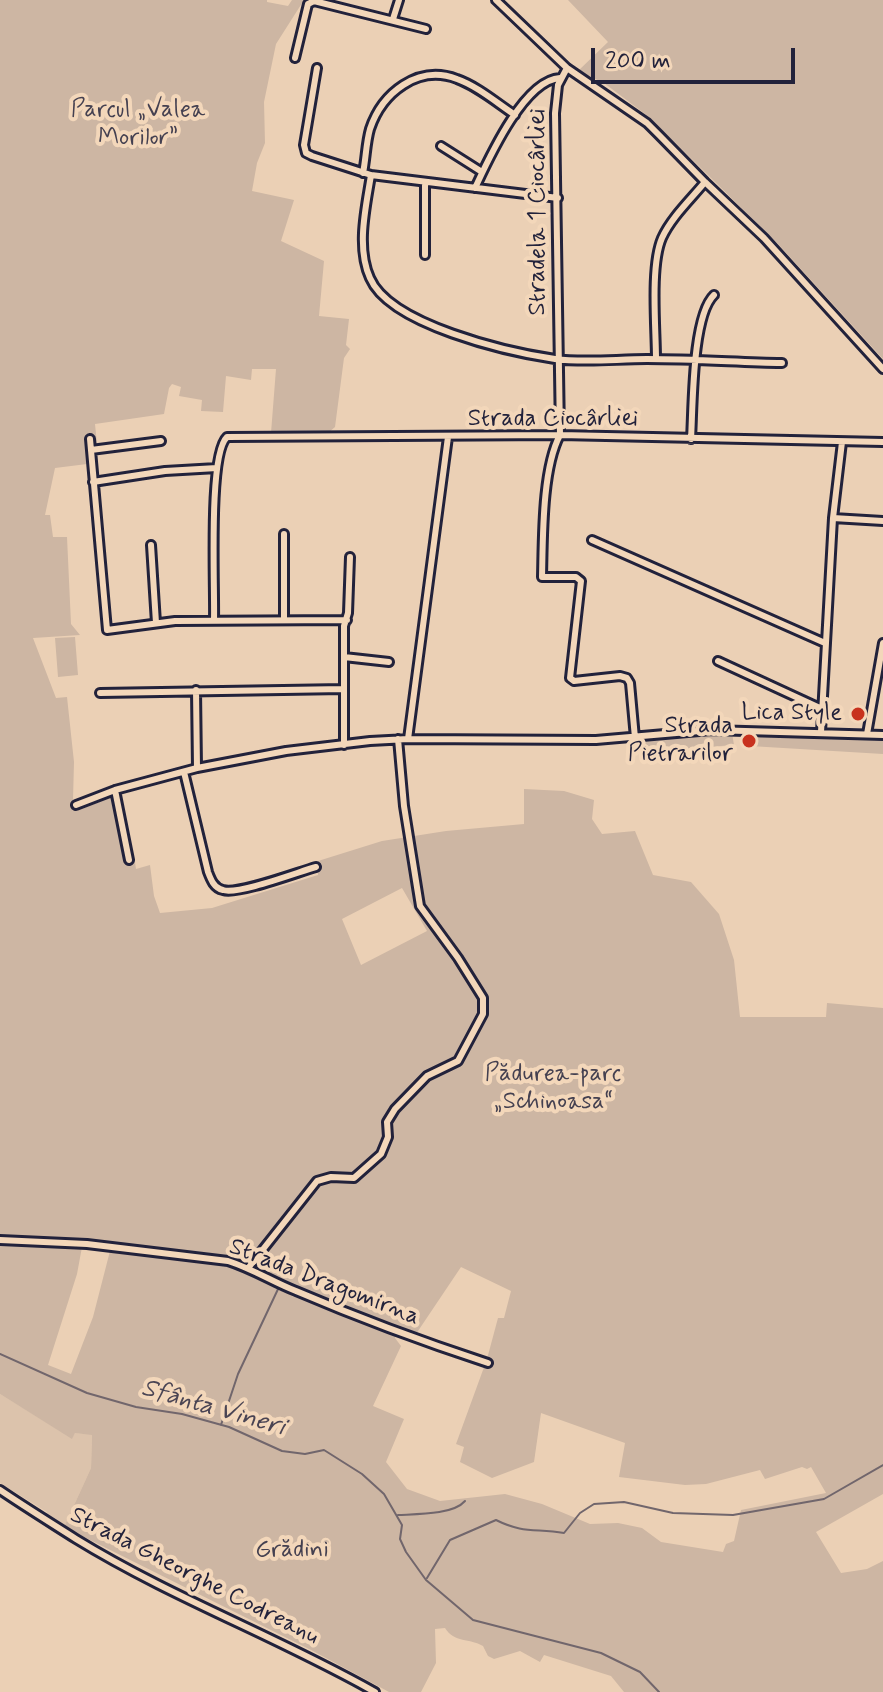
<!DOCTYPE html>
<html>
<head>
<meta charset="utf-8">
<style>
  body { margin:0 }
  #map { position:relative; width:883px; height:1692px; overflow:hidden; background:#ebd0b5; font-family:Mynerve,sans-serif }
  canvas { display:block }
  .scale { position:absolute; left:591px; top:48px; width:204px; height:36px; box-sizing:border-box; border:4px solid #22223b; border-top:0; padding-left:10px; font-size:24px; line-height:28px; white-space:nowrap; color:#22223b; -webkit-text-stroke:6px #f3d7ba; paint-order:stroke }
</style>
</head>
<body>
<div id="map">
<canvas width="883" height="1692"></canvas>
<div class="scale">200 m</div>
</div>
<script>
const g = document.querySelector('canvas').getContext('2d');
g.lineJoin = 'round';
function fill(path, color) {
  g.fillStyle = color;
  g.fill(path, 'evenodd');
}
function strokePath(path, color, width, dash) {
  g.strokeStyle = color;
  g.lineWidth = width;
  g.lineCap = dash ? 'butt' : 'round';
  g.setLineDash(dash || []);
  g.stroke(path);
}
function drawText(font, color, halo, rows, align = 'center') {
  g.font = font + ' Mynerve,sans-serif';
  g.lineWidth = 8;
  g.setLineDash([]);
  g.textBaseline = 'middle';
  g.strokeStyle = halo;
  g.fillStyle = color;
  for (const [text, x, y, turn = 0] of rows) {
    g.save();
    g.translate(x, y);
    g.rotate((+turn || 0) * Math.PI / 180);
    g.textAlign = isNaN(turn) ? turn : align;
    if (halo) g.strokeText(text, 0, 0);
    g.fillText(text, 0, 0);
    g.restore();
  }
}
fill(new Path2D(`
  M0,1394L72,1438L75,1433L92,1434L91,1468L64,1527L45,1516L47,1512L0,1483Z`), '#dcc3ac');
fill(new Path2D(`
  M0,0H267V2L288,6L292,0H304L276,44L264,102L265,143L257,163L252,191L294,200L281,241L324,261L319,316L349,319L346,345L350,349L344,358L335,427L328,433H271L276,369H252L251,380L226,376L223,412L201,411L202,400L179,396L181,387L172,384L169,388L164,414L95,424L97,444L86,446L87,464L55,468L45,515H50L53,537H67L71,624L80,635L33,638L56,698L67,697L74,762L73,800L77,811L114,796L126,864L135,862L136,869L150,865L154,896L160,913L212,908L318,875V861L382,841L446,831L524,824V789L564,791L594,800L592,819L602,834L635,831L653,875L691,882L719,914L734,960L740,1017H826L827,1003L883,1008V1494L816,1532L841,1573L867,1569L883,1561V1692H624L611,1676L544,1655L540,1662L520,1651L494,1659L488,1656L483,1646C470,1638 454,1643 445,1628L435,1629L436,1663L421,1692H389L311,1650L64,1527L91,1468L92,1435L75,1433L72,1439L0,1394V1244L82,1247L77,1274L48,1365L71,1374L93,1317L110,1251L229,1265L250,1273L256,1279L274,1284L279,1290L396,1333L395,1338L401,1346L373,1406L404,1419L386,1462L407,1489L440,1501L505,1494L542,1504L590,1524L618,1523L642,1528L661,1542L723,1552L726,1544L734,1541L741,1510L826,1493L811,1467L807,1469L802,1467L765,1479L760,1470L706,1484L685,1485L619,1477L625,1443L541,1413L534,1462L492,1478L460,1462L464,1447L456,1444L487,1359L498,1318H504L511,1291L461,1267L416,1334L286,1282L246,1262L209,1253L91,1240L0,1237ZM402,888L427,931L361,965L342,919Z
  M568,0H883V359L778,244L649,117L604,83L578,71L608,42Z
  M75,637L78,675L58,677L55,638Z
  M719,732L732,733L734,745L656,751V746L642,747V750H633L636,743L642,740Z
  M764,733L883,738V754L750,746Z`), '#cdb6a3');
strokePath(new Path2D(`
  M0,1354L87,1393L136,1407L182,1414L229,1427L282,1451L305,1454L324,1450L362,1474L384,1494L402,1525L400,1539L406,1552L426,1580L473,1620L601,1653L640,1672L659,1692
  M221,1425L238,1374L279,1287
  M398,1515C416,1514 453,1515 465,1501
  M427,1578L450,1540L496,1520C524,1534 536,1528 564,1533L580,1513L594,1504L624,1502L673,1513L733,1515L824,1499L883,1465`), '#71666c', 2);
const street = new Path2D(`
  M496,0L567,68L647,123L659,135L705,182L764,238L883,369
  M393,19L399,0
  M295,58L308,4L314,1L426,29
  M317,68L304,145L306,153L312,156L371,175L558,198
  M567,68L558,85L555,113L560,435C542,469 543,538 542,577H576L581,581L570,678L574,681L620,676L627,678L630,683L635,738
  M441,146L482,172
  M363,173C366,158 366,143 370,129C382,93 418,64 457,79C477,86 497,103 515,115
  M371,175C366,207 356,247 370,278C390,325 508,352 555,359C585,363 617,359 647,359C692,359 737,362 782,363
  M475,188C489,158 524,80 560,78
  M425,255V182
  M656,359C656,328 650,266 662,238C671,218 690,200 705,182
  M90,439L107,630L175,621L347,620
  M691,439C693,407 692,316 714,295
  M91,450L161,441
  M93,482L165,471L217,468
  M833,518L842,442
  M284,534V619
  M592,540L825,643
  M151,545L156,623
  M214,620C215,587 208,455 227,437L560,435L883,442
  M344,657L389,662
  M718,661L822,709
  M196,690L197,768
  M100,693L344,689
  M821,732L833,518L883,521
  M867,734L883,643
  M408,739L448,437
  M344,745V626L348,613L350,557
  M184,772L208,872C211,880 214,888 223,890C238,895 298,872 316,867
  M115,790L129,860
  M76,805L115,790L197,768L286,751L370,741L408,739L596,740L711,730L883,735
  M0,1240L87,1244L228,1261C253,1269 273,1282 296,1291C359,1318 424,1342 488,1363
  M249,1267L317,1181L331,1177L354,1178L381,1154L388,1137L387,1122L395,1109L427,1076L458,1061L483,1014V998L458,958L420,906L404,806L398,739
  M0,1490C25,1507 51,1523 76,1539C172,1598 278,1637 375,1692`);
strokePath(street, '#22223b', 12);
strokePath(street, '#f3d7ba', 6);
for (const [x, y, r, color] of [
  [858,714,8,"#c8321e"],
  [749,741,8,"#c8321e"]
]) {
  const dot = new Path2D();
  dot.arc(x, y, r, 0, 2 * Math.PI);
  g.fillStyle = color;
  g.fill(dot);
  strokePath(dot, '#f3d7ba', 3);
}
drawText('24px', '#444050', '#f3d7ba', [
  ["Parcul „Valea",138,111],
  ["Morilor”",138,139],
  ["Pădurea-parc",553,1075],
  ["„Schinoasa“",553,1103],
  ["Grădini",292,1551]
]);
drawText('24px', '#22223b', '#f3d7ba', [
  ["Stradela 1 Ciocârliei",539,212,-90],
  ["Strada Ciocârliei",553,420],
  ["Strada Dragomirna",324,1283,21],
  ["Strada Gheorghe Codreanu",194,1577,27]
]);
drawText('24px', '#22223b', '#f3d7ba', [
  ["Lica Style",842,714],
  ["Strada",733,727],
  ["Pietrarilor",733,755]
], 'right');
drawText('italic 26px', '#4a4453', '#f3d7ba', [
  ["Sfânta Vineri",213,1409,16]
]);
</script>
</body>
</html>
